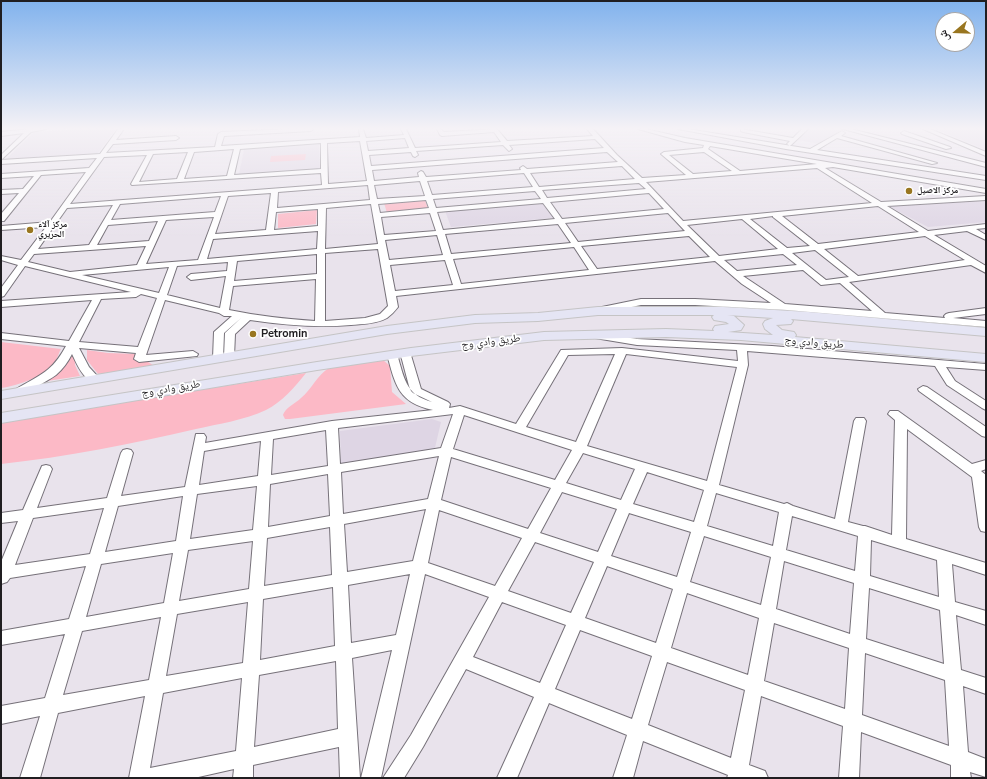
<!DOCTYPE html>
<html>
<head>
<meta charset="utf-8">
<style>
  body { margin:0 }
  #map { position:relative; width:987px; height:779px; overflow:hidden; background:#e9e3ec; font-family:"Nunito Sans","Noto Naskh Arabic",sans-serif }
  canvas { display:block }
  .frame { position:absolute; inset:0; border:2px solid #201e21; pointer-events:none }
  .north { position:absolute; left:935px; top:12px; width:40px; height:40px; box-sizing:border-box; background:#fff; border:1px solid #a6a5a6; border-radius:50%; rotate:251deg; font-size:11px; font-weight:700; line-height:16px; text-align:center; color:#201e21 }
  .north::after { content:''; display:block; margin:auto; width:14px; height:18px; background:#997620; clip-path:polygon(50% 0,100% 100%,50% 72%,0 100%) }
</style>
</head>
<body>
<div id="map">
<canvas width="987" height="779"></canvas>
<div class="frame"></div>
<div class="north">ش</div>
</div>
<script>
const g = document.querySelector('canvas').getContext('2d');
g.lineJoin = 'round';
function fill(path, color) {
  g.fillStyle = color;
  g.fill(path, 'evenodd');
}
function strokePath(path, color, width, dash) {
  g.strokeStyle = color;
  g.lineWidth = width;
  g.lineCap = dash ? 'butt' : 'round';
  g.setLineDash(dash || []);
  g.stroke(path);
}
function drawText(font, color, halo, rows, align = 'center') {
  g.font = font + ' "Nunito Sans","Noto Naskh Arabic",sans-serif';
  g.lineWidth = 3.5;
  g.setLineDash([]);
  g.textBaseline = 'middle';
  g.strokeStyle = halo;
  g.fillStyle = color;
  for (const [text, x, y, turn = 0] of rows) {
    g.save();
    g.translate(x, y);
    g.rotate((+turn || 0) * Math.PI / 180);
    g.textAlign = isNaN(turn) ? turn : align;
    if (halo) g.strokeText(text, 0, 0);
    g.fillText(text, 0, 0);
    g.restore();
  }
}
fill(new Path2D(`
  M77,129H116L98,153L6,159L34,132Z
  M808,129H843L819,144L797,140Z
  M935,129H986V150Z
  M317,144H319L320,169L317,170L239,174L244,149L249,148Z
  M986,201V222L928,227L892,208L893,206Z
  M542,202L553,218L451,227L445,211Z
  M432,419L441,422L434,452L341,464L340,431Z`), '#ded5e4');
fill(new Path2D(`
  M306,154L305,160L270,162L271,156Z
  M425,200L428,209L387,213L384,203Z
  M317,210L316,224L278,228V214Z
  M1,342L61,349C59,352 58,357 56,360C45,377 20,385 1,388Z
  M87,350L108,353L137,354L154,366L98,374L87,360Z
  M75,353V365L80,376L47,381Z
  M377,359L383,360L390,366L392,392L406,404L290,419H285L283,415C285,408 296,403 301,398C312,389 317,375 329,368Z
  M306,373C295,387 282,402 266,410C245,420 218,424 196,429C132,444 66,457 1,464V422Z`), '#fcb9c6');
const minor = new Path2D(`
  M29,129H46L31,132L1,160V155L24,133L1,136V132Z
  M118,129H124L116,140L176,136L179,138L176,140L113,144L106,153L215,147L218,134L221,132L289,129H314L311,131L224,136L221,146L360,137L359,129H363L366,138L404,135L401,129H406L415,148L501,142L494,132L442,136L440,135L437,129H441L444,132L497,129L507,141L593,136L587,129H593L617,155L642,178L686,175L661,154L664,152L703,148L704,145L685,142L638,129H646L685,138L986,189V193L833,167L825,168L881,202L986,196V200L887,206L928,231L986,224V228L976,229L986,235V240L967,231L934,235L986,266V273L971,265L849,282L885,313L945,318L944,316L946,314L949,313L986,308V314L953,318L986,321V327L787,310L695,305H641L602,313L597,310L602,307L641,299H695L771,303L742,284L715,261L396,296L398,307C395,311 391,315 387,318C377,324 362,324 351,325C317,328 284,325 250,320L235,334L234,357L233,359H225L224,357L225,333L241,318L224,333L223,358L218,361L213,358L214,332L232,316H224L219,313L165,300L146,355L193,351L198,354L197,356L139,362L134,359L136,353L79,348L89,367L100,379L99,381C85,385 77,364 72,354C68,362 63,369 56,375C49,380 24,395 16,393L14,391L16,389C40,375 52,372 66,346L1,339V333L69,341L92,300L1,307V301L131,292L25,266L4,296L1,297V288L18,265L1,260V256L21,260L46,227L1,230V226L50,222L86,172L41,175L4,221H1V214L19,193L1,194V190L23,189L34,176L1,178V174L89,168L97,158L1,164V160L100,154ZM405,138L409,148L368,151L366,141ZM595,139L604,148L371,166L369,155L411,152L413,156L415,157L418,155L416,151L503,145L509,151L512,149L509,145ZM360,141L367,181L328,184L327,143ZM321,143V169L234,175L240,149ZM710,146L817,164L740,171L708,149ZM234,149L227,176L184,179L194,152ZM188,152L177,179L139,182L153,154ZM607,152L618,162L527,169L523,166L520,168L521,170L426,177L423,172L421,171L418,173L419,177L374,181L372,170ZM704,152L732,171L693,174L669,155ZM147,155L131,184L132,185L321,173L322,185L70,204L104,157ZM622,166L635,179L539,187L530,173ZM817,168L872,203L683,221L646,182ZM524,173L533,187L432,195L427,181ZM420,181L425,196L377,199L374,185ZM639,183L646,189L547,198L542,190ZM368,185L370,200L277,208L278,192ZM535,191L541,199L436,208L433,199ZM271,193L266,230L215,234L228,196ZM649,193L664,209L562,219L550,202ZM221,196L215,212L111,220L120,204ZM426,200L429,208L380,213L378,204ZM543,203L555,219L443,230L437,212ZM371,204L378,244L325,249L326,208ZM113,205L89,245L38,249L67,208ZM878,206L919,232L818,244L782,216ZM318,209V226L274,230L276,212ZM430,213L436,231L384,235L381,217ZM668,213L685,231L578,242L565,223ZM773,216V217L810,246L787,248L750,219ZM214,217L198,260L146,264L166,220ZM742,219L778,249L719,256L687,225ZM158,221L149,241L97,245L108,225ZM558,224L571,243L451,254L445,234ZM318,231L317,249L207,259L213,239ZM437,235L443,255L389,260L385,240ZM689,236L710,257L597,269L581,246ZM925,236L965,260L858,276L824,249ZM146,246L137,265L70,272L28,262L34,254ZM574,247L589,270L461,284L453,259ZM378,249L388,306L380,314L365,318L325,321V253ZM815,250L849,277L826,280L792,253ZM317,254V274L234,281L237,261ZM783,254L797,265L737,271L724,260ZM445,260L453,285L395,291L390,265ZM228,262L227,271L191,274L187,277L191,280L226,276L220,308L167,295L177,266ZM169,267L159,293L82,275ZM803,270L821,285L840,283L872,311L785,304L743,276ZM316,279L315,321C286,319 258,316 229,310L233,286ZM141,294L157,298L138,347L79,342L101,299L136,297Z
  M678,129H688L810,149L842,131L845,133L841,136L937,163L932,164L837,138L817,150L986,176V180L786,149Z
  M741,129L793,138L802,129H808L790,146L787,144L790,141L743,132L741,131Z
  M843,129H851L986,163V167Z
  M923,129H930L986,152V156Z
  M904,131L950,147L951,148L946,149L902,134L901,133Z
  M598,333L637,339L772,346L986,364V370L946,367L955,381L986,401V410L982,408L947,385L935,366L747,351L748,365L719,485L784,504L787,503L793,506L835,519L854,421L856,418H864L866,421L848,522L863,526H865L892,535L895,420L888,414L890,411H898L972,464L986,460V469L981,471L986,475V532L981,531L979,527L972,477L907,429L906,539L986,563V575L952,564L955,602L986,611V625L956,615L961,670L986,678V694L963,686L968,752L986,759V777L970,772L971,778H951V765L861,732L859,778H839L843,726L761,696L749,765L765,771L768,778H727L728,775L643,741L633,778H613L627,735L549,703L517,778H497L534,697L466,669L423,747L404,778H383L411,735L489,597L425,574L381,778H361L392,650L352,658L360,778H340L339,747L253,765V778H233L234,769L194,778H129L145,696L58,713L40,778H20L40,716L1,724V706L45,698L65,634L1,645V631L69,619L86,566L10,578L7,582L1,584V562L18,521L1,523V513L23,510L42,466L46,465L50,466L52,469L37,508L107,498L121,453L123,450L127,449L131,450L133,453L121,496L185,487L196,434H204L206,437L205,443L332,421L433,410C398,403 395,384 387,354L392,351L397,354C404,377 405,395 432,402L413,393L411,391L409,386L400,352L405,349L410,352L421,389L448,402L450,404L449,408L460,406L516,424L561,350L622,348L738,361L737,350L637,345L595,338L593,336L595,334ZM615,354L576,442L526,427L568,355ZM626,354L737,367L707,481L587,446ZM453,414L441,448L340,464L338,428ZM464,415L572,450L555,480L453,449ZM326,430L328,466L271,475L273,439ZM261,441L258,476L199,485L204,451ZM583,453L635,469L621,500L566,483ZM439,456L428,499L343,514L341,472ZM451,457L551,488L528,529L441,500ZM647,472L704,490L694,522L633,504ZM328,474L330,516L268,527L270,484ZM257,486L253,530L190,539L197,494ZM562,492L617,509L598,552L540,533ZM716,493L779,512L773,546L707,526ZM183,496L176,541L105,552L118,506ZM104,508L90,554L15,565L33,518ZM426,509L413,561L347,572L344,524ZM439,510L522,538L495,586L428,563ZM629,513L691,532L677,577L611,556ZM792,516L858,536L855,571L786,550ZM330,527L332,575L264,586L267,538ZM704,536L771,557L761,605L690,582ZM871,540L937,560L939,597L870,576ZM253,541L249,589L179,601L188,550ZM535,542L594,562L571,613L508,591ZM173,553L164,603L86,617L101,564ZM784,561L854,583L850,634L776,609ZM607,566L673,589L656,643L585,618ZM410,574L396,635L351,643L348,585ZM333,587L335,646L260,660L263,599ZM869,588L940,610L944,664L866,639ZM687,593L759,618L748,675L671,648ZM248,602L243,663L166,676L177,614ZM502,602L566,625L540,683L473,657ZM161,617L149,680L63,695L82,631ZM774,623L849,648L845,709L764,681ZM580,630L652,656L632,719L555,689ZM865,653L945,680L949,746L862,715ZM336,661L338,729L254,747L259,675ZM667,662L745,690L731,758L648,725ZM242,678L236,751L150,768L163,693Z
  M923,386L927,387L986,427V437L982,436L919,391L918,389Z`);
const major = new Path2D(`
  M598,307H723L808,312L986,328V336L791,319L793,321L791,324L776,325L782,330L794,332L796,335L795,337L986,354V362L741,340L666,337L544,340L411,356L317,370L1,423V413L317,362L411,348L544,332L666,329L714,331L713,329L715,326L729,324L726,322L714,320L712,317L714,315H598L538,321L475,323L387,334L1,399V391L387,326L475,315L538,313ZM727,315L773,318L765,321L763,324L765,329L773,335L728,332L741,330L744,325L734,316Z`);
strokePath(minor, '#767179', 2);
strokePath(major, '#c5c4c5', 2);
fill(minor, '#fff');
fill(major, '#e5e5f4');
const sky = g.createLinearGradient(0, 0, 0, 238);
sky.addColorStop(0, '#81b2ed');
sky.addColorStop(0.54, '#f5f2f6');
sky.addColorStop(1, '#f5f2f600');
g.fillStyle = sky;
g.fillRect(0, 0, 987, 238);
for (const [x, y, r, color] of [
  [909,191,4,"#997620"],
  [30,230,4,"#997620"],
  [253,334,4,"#997620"]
]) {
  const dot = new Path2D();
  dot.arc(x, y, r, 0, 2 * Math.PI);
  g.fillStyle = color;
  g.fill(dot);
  strokePath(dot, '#fff', 1.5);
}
drawText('bold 9px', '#201e21', '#fff', [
  ["مركز الاصيل",917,191],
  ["مركز آلاء",38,225],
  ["الحريري",38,235]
], 'left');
drawText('bold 11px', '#201e21', '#fff', [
  ["Petromin",261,334]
], 'left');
drawText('11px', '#201e21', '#fff', [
  ["طريق وادي وج",491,342,-7],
  ["طريق وادي وج",814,343,5],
  ["طريق وادي وج",171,389,-9]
]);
</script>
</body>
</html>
